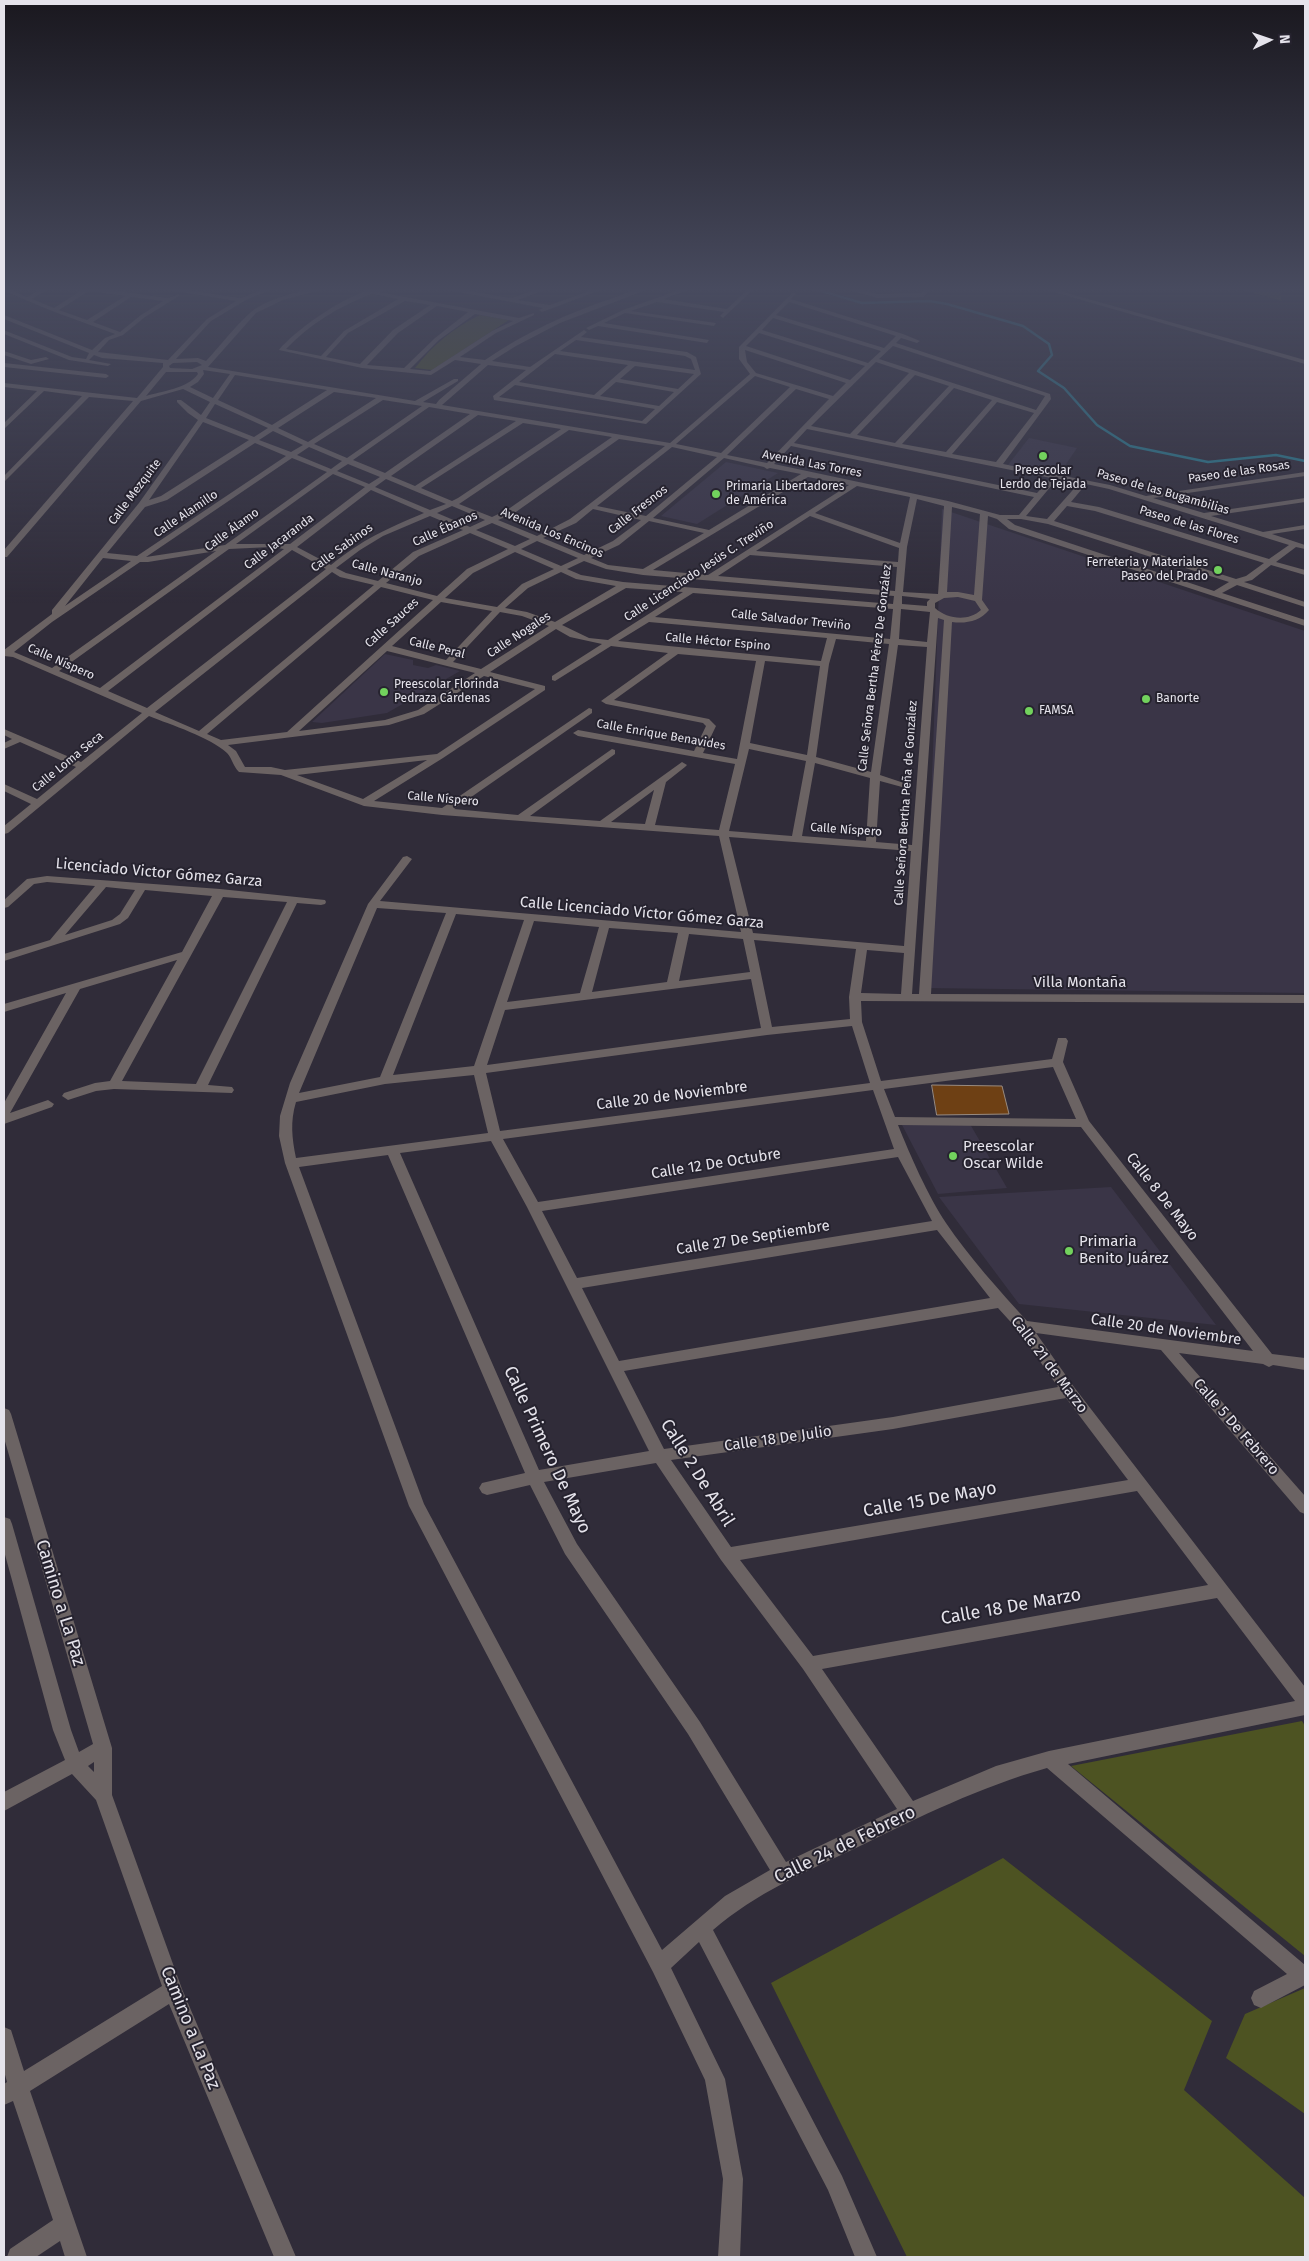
<!DOCTYPE html>
<html>
<head>
<meta charset="utf-8">
<style>
  body { margin:0 }
  #map { position:relative; width:1309px; height:2261px; overflow:hidden; background:#302c39; font-family:"Fira Sans",sans-serif }
  canvas { display:block }
  .frame { position:absolute; inset:0; border:5px solid #e5e3eb; pointer-events:none }
  .north { position:absolute; left:1244px; top:15px; width:50px; height:50px; -webkit-text-stroke:4px #26232f; paint-order:stroke; rotate:87deg; font-size:14px; font-weight:700; line-height:20px; text-align:center; color:#e5e3eb }
  .north::after { content:''; display:block; margin:auto; width:18px; height:22px; background:#e5e3eb; clip-path:polygon(50% 0,100% 100%,50% 72%,0 100%) }
</style>
</head>
<body>
<div id="map">
<canvas width="1309" height="2261"></canvas>
<div class="frame"></div>
<div class="north">N</div>
</div>
<script>
const g = document.querySelector('canvas').getContext('2d');
g.lineJoin = 'round';
function fill(path, color) {
  g.fillStyle = color;
  g.fill(path, 'evenodd');
}
function strokePath(path, color, width, dash) {
  g.strokeStyle = color;
  g.lineWidth = width;
  g.lineCap = dash ? 'butt' : 'round';
  g.setLineDash(dash || []);
  g.stroke(path);
}
function drawText(font, color, halo, rows, align = 'center') {
  g.font = font + ' "Fira Sans",sans-serif';
  g.lineWidth = 4;
  g.setLineDash([]);
  g.textBaseline = 'middle';
  g.strokeStyle = halo;
  g.fillStyle = color;
  for (const [text, x, y, turn = 0] of rows) {
    g.save();
    g.translate(x, y);
    g.rotate((+turn || 0) * Math.PI / 180);
    g.textAlign = isNaN(turn) ? turn : align;
    if (halo) g.strokeText(text, 0, 0);
    g.fillText(text, 0, 0);
    g.restore();
  }
}
fill(new Path2D(`
  M1029,438L1077,448L1060,473L1008,465Z
  M726,462L778,473L697,524L661,516Z
  M942,509L1305,631V993L924,988Z
  M385,654L413,660V665L428,668L436,665L460,671L387,713L322,723L312,722Z
  M901,1123L970,1124L1007,1188L938,1194Z
  M1111,1187L1216,1325L1019,1304L939,1197Z`), '#3a3547');
fill(new Path2D(`
  M1232,287H1279L1282,301Z
  M480,315L509,320L432,370L415,368C433,345 453,328 480,315Z
  M1302,1721L1305,1726V1956L1071,1766Z
  M1003,1858L1212,2021L1184,2090L1305,2198V2257H907L771,1983Z
  M1305,1988V2114L1226,2058L1245,2014Z`), '#4d5322');
strokePath(new Path2D(`
  M808,287L862,303L929,301L947,304L1023,326L1049,344L1052,355L1038,371L1064,388L1097,425L1130,446L1208,462L1276,455L1305,461`), '#287f93', 2.5);
const building = new Path2D(`
  M932,1085L1002,1086L1009,1114L937,1115Z`);
fill(building, '#6e4014');
strokePath(building, '#998b80', 1);
fill(new Path2D(`
  M4,287L27,297L44,287H52L32,299L54,308L82,290L71,287H88L168,298L179,294V296L145,317L123,335L109,340L98,352L168,360L207,319L236,301L149,287H165L241,298L269,287H278L246,300L211,321L176,359L198,358L206,361C221,345 235,326 251,312C267,298 310,287 332,287L283,300L256,313L208,367L415,401L454,379H458V381L423,402L436,404L439,400L481,364L455,360L431,375L362,368L279,350C297,328 363,281 391,288L379,292L519,318L534,313V315L496,333L460,357L485,360C524,333 568,313 613,298C626,293 640,287 654,287L560,323L516,346L492,361L530,367L584,330L587,332L581,337L687,352L696,357L701,374L646,424L494,400L493,396L526,370L488,365L442,405L670,443L750,374L739,359V347L793,292L796,294L791,299L903,334L920,341L917,343L901,338L896,343L1050,394L1051,399L1003,464L1110,485L1146,496L1305,472V476L1153,498L1204,513L1305,498V502L1211,516L1263,532L1305,525V529L1272,534L1305,545V549L1296,547L1276,562L1305,570V575L1271,565L1252,580L1244,582L1305,602V607L1237,585L1222,593L1305,620V626L1009,529L997,519L988,516L982,600L989,610C980,621 966,624 952,622L931,994L1305,995V1003L861,1001L862,1022L881,1081L1052,1059L1058,1038H1066L1068,1041L1063,1062L1089,1121L1272,1354L1305,1358V1370L1273,1365L1269,1367L1263,1364L1179,1353L1305,1496V1514L1300,1512L1161,1350L1036,1333L1074,1387L1305,1687V1715L1068,1764L1305,1965V1985L1261,2008L1254,2005L1251,1998L1254,1991L1287,1974L1047,1768C980,1787 919,1817 858,1847C807,1871 756,1893 713,1930L842,2176L877,2257H855L828,2190L699,1942L671,1968L725,2079L743,2179L740,2257H718L723,2179L705,2080L653,1972L409,1506L285,1163L279,1136L280,1116L290,1083L368,904L403,857L407,856L412,859L380,901L741,932L719,836L442,815L364,806L281,775L239,772C233,766 232,758 227,753C210,737 171,725 149,716L8,833L4,834V826L31,804L4,791V784L37,799L76,767L20,742L4,749V743L12,739L4,735V729L81,762L142,713L13,657L4,656V650L52,614V610L139,503L198,420L188,413L177,402V400H181L201,415L210,402L183,389L141,401L7,557H4V550L133,401L89,397L4,482V476L82,396L44,391L4,429V423L37,391L4,387V383L137,398L163,367V363L102,358L94,355L89,360L111,364L108,366L69,360L4,334V330L6,331L72,357L86,359L89,353L4,319V315L92,350L105,338L115,334L52,311L4,291ZM89,291L125,296L87,320L59,310ZM372,294L398,299L344,331L321,356L286,349C310,324 339,306 372,294ZM131,297L163,301L141,315L120,332L93,322ZM405,301L430,305L393,330L360,364L326,357L348,333ZM789,302L896,336L884,348L776,315ZM437,306L468,312L435,338L404,368L367,365L398,333ZM475,314L513,321L492,331L430,371L410,369L439,340ZM773,318L881,351L868,363L762,330ZM759,333L865,366L850,380L746,346ZM576,340L685,356L691,359L695,370L560,351ZM893,346L1045,396L1036,410L879,359ZM745,350L846,383L833,396L756,373L747,362ZM555,354L628,365L594,395L519,382ZM197,362L202,365L192,369L170,368L169,366L173,363ZM876,362L909,373L850,434L811,426ZM635,366L694,374L678,389L620,379ZM203,370L230,374L213,398L190,387L198,382L204,374ZM166,372H197L198,374C187,389 162,391 146,396ZM235,375L327,390L272,425L218,400ZM915,375L949,386L895,443L857,435ZM755,376L790,387L721,453L676,444ZM616,382L674,392L659,406L600,396ZM515,385L655,409L642,421L499,397ZM954,388L992,400L946,452L902,444ZM796,389L829,399L767,463L727,455ZM334,392L376,398L308,442L278,428ZM383,400L422,406L347,458L314,444ZM997,402L1034,413L996,462L952,454ZM215,404L268,428L254,437L206,418ZM429,407L470,414L385,473L353,460ZM478,415L516,421L415,486L391,476ZM203,422L249,440L161,496L149,500ZM523,423L561,429L458,498L452,501L421,488ZM807,429L1051,478L1037,493L794,443ZM569,430L612,437L507,510L492,517L459,504ZM273,431L303,445L291,452L259,440ZM619,439L665,446L570,519L537,536L498,520L513,514ZM255,443L286,456L137,556L107,553L145,507L167,500ZM791,446L1034,497L1019,515H1000L948,501L774,464ZM309,447L342,461L331,469L297,455ZM672,447L717,457L646,516L597,506ZM292,458L327,472L225,545L146,557ZM724,458L764,467L767,469L770,468L801,474L709,530L653,518ZM348,464L380,477L369,484L337,471ZM333,474L365,487L290,544H236ZM808,477L849,485L708,575L653,570ZM386,479L446,504L430,510L375,487ZM1057,479L1079,483L1047,519L1026,516ZM1086,484L1109,489L1289,545L1269,559L1099,507L1071,502ZM857,486L910,497L900,543L815,513ZM371,490L424,513C386,529 363,539 331,565L297,547ZM917,499L944,506L938,594L903,592L907,547ZM452,506L485,520L470,527L437,513ZM1067,506L1095,511L1264,563L1246,576L1236,579L1054,521ZM952,507L980,514L974,595L958,592H947ZM593,509L641,520L613,541L584,555L543,538L576,523ZM430,516L463,530L413,552L378,581L346,573L336,568L360,550L383,536ZM810,516L899,548L898,562L756,551ZM1007,519H1021L1048,524L1229,582L1214,591L1015,525ZM649,521L704,533L643,569L608,565L591,558L619,545ZM492,523L530,539L515,546L476,530ZM470,533L508,549L467,569L437,596L386,583L419,556ZM537,541L578,558L561,566L521,549ZM271,547L284,549L100,688L59,671L229,549ZM292,550L326,569L147,708L108,691ZM216,551L52,668L14,652L52,622L140,562H148ZM515,552L554,569L522,584L497,607L445,598L473,573ZM750,555L897,567L895,591L718,576ZM103,558L131,561L65,606ZM584,561L606,569L643,575L894,596L893,604L623,582L581,575L567,569ZM332,572L340,577L374,585L199,731L155,712ZM561,572L576,579L616,586L555,622L527,612L505,608L528,588ZM381,587L433,600L287,732L221,740L207,734ZM626,588L683,592L608,640L589,638L562,625ZM693,593L893,609L890,639L655,617ZM902,596L930,599L927,602V606L902,604ZM958,597L975,601L981,610C968,622 947,619 935,608V603L944,598ZM441,602L492,611L446,660L392,646ZM901,609L930,612L927,642L899,639ZM500,612L522,616L549,626L481,669L453,662ZM938,618L944,620L919,994H912ZM649,622L827,638L821,661L618,641ZM556,629L570,637L602,644L552,676V680L555,681L611,646L668,653L601,701L606,704L703,723L706,726L694,751L578,730L573,733L578,736L735,764L719,830L655,825L666,782L685,767L687,765L682,762L600,821L530,816L615,754V750L612,749L518,815L454,809L592,713V709L589,708L442,808L374,801L443,758L545,690V686L490,672ZM836,639L889,644L871,772L816,757L829,664ZM898,645L927,647L912,845L876,842L880,781L902,787L907,784L880,775ZM387,651L475,673L418,710L385,720L299,731ZM678,654L756,661L737,759L703,753L716,726L709,719L614,700ZM765,661L820,666L807,755L750,743ZM484,676L535,689L437,754L285,770L271,767H245L236,751L228,745L389,725L424,714ZM749,749L806,761L792,836L729,831ZM427,760L363,799L297,775ZM815,763L870,778L866,841L802,836ZM654,790L645,824L611,822ZM729,837L911,851L904,946L753,933ZM377,908L446,913L380,1077L299,1093ZM456,914L524,920L474,1066L393,1075ZM534,921L599,927L580,993L507,1002ZM609,928L678,933L667,982L592,992ZM689,934L743,939L750,972L679,981ZM754,940L856,949L849,997L850,1019L772,1027ZM867,950L904,953L901,994L861,993ZM751,979L761,1028L487,1065L505,1010ZM852,1026L870,1083L500,1131L486,1073L767,1035ZM1053,1067L1076,1119L895,1117L884,1089ZM474,1075L488,1133L296,1158C292,1138 290,1122 296,1102L385,1084ZM873,1090L894,1149L538,1202L503,1139ZM898,1125L1081,1127L1253,1351L1027,1321C999,1290 969,1257 946,1223C928,1196 910,1155 898,1125ZM491,1141L527,1207L649,1451L539,1470L400,1153ZM388,1155L525,1473L482,1483L479,1488L482,1493L487,1495L530,1485L565,1554L688,1734L770,1870L725,1896L662,1950L424,1504L299,1167ZM898,1157L932,1221L577,1278L542,1211ZM937,1230L990,1298L619,1361L582,1288ZM998,1308L1018,1330L1058,1387L893,1417L664,1449L624,1371ZM1066,1398L1128,1480L731,1547L671,1460L893,1429ZM656,1463L721,1560L803,1669L897,1809L786,1862L700,1722L577,1544L544,1482ZM1137,1491L1208,1585L813,1656L740,1560ZM1217,1598L1295,1701L1049,1751L996,1766L913,1801L822,1669Z
  M431,287H445L511,298L544,287H553L518,300L550,305L600,287H609L542,312L539,310L543,308Z
  M687,287H696L664,299L727,309L747,290L744,287H750L753,290L723,318L720,316L724,312L657,302L631,311L716,323L714,326L625,313L604,323L709,340L707,343L598,326L589,330L586,328L623,310Z
  M838,287H849L877,294L922,293L925,287H931L924,297L877,298Z
  M1036,287H1046L1305,360V364Z
  M4,351L31,360L46,357L49,359L31,364L4,355Z
  M4,363L106,374L109,376L106,378L4,367Z
  M47,876L220,889L325,900L326,902L325,904L321,905L297,903L208,1085L232,1087L234,1090L232,1093L114,1089L96,1091L68,1100L62,1096L64,1093L95,1083L110,1081L177,960L80,989L10,1113L48,1100L54,1104L52,1107L4,1124V1103L66,993L4,1012V1004L182,952L212,896L145,890L128,918L120,924L4,961V954L50,940L95,886L47,882L34,884L8,907L4,908V900L27,879ZM106,887L135,890L120,914L112,920L65,935ZM223,897L287,902L196,1084L122,1081Z
  M4,1408L9,1410L11,1414L112,1748V1795L182,1989L296,2257H274L169,2004L30,2091L87,2257H65L60,2241L36,2257H7L10,2249L53,2220L13,2101L4,2105V2084L7,2082L4,2071V2027L11,2030L24,2071L162,1986L96,1800L72,1774L4,1811V1792L65,1760L53,1730L4,1551V1517L10,1519L12,1524L71,1730L79,1752L93,1744L4,1438ZM94,1762V1772L88,1766Z`), '#6b6363');
const sky = g.createLinearGradient(0, 0, 0, 604);
sky.addColorStop(0, '#1a181f');
sky.addColorStop(0.48, '#484b5f');
sky.addColorStop(1, '#484b5f00');
g.fillStyle = sky;
g.fillRect(0, 0, 1309, 604);
for (const [x, y, r, color] of [
  [1043,456,5,"#72d25d"],
  [716,494,5,"#72d25d"],
  [1218,570,5,"#72d25d"],
  [384,692,5,"#72d25d"],
  [1146,699,5,"#72d25d"],
  [1029,711,5,"#72d25d"],
  [953,1156,5,"#72d25d"],
  [1069,1251,5,"#72d25d"]
]) {
  const dot = new Path2D();
  dot.arc(x, y, r, 0, 2 * Math.PI);
  g.fillStyle = color;
  g.fill(dot);
  strokePath(dot, '#26232f', 2);
}
drawText('12px', '#e5e3eb', '#26232f', [
  ["Avenida Las Torres",812,464,11],
  ["Paseo de las Rosas",1239,472,-8],
  ["Calle Mezquite",135,492,-53],
  ["Paseo de las Bugambilias",1163,492,16],
  ["Calle Fresnos",638,510,-38],
  ["Calle Alamillo",186,514,-34],
  ["Paseo de las Flores",1189,525,17],
  ["Calle Ébanos",445,529,-24],
  ["Calle Álamo",232,530,-36],
  ["Avenida Los Encinos",552,533,23],
  ["Calle Jacaranda",279,542,-37],
  ["Calle Sabinos",342,548,-36],
  ["Calle Licenciado Jesús C. Treviño",699,571,-33],
  ["Calle Naranjo",387,573,15],
  ["Calle Salvador Treviño",791,620,6],
  ["Calle Sauces",392,623,-42],
  ["Calle Nogales",519,635,-33],
  ["Calle Héctor Espino",718,642,5],
  ["Calle Peral",437,648,14],
  ["Calle Níspero",61,662,24],
  ["Calle Señora Bertha Pérez De González",875,668,-83],
  ["Calle Enrique Benavides",661,735,10],
  ["Calle Loma Seca",68,762,-39],
  ["Calle Níspero",443,799,5],
  ["Calle Señora Bertha Peña de González",906,803,-86],
  ["Calle Níspero",846,830,4]
]);
drawText('12px', '#e5e3eb', '#26232f', [
  ["Preescolar",1043,471,"center"],
  ["Lerdo de Tejada",1043,485,"center"],
  ["Primaria Libertadores",726,487],
  ["de América",726,501],
  ["Ferreteria y Materiales",1208,563,"right"],
  ["Paseo del Prado",1208,577,"right"],
  ["Preescolar Florinda",394,685],
  ["Pedraza Cárdenas",394,699],
  ["Banorte",1156,699],
  ["FAMSA",1039,711]
], 'left');
drawText('15px', '#e5e3eb', '#26232f', [
  ["Licenciado Victor Gómez Garza",159,873,5],
  ["Calle Licenciado Víctor Gómez Garza",642,913,5],
  ["Villa Montaña",1080,983],
  ["Calle 20 de Noviembre",672,1096,-7],
  ["Calle 12 De Octubre",716,1164,-9],
  ["Calle 8 De Mayo",1162,1197,52],
  ["Calle 27 De Septiembre",753,1238,-9],
  ["Calle 20 de Noviembre",1166,1330,8],
  ["Calle 21 de Marzo",1049,1365,53],
  ["Calle 5 De Febrero",1236,1427,49],
  ["Calle 18 De Julio",778,1439,-8]
]);
drawText('15px', '#e5e3eb', '#26232f', [
  ["Preescolar",963,1147],
  ["Oscar Wilde",963,1164],
  ["Primaria",1079,1242],
  ["Benito Juárez",1079,1259]
], 'left');
drawText('18px', '#e5e3eb', '#26232f', [
  ["Calle Primero De Mayo",547,1450,65],
  ["Calle 2 De Abril",697,1473,58],
  ["Calle 15 De Mayo",930,1500,-10],
  ["Camino a La Paz",60,1603,73],
  ["Calle 18 De Marzo",1011,1607,-10],
  ["Calle 24 de Febrero",845,1845,-26],
  ["Camino a La Paz",190,2028,68]
]);
</script>
</body>
</html>
